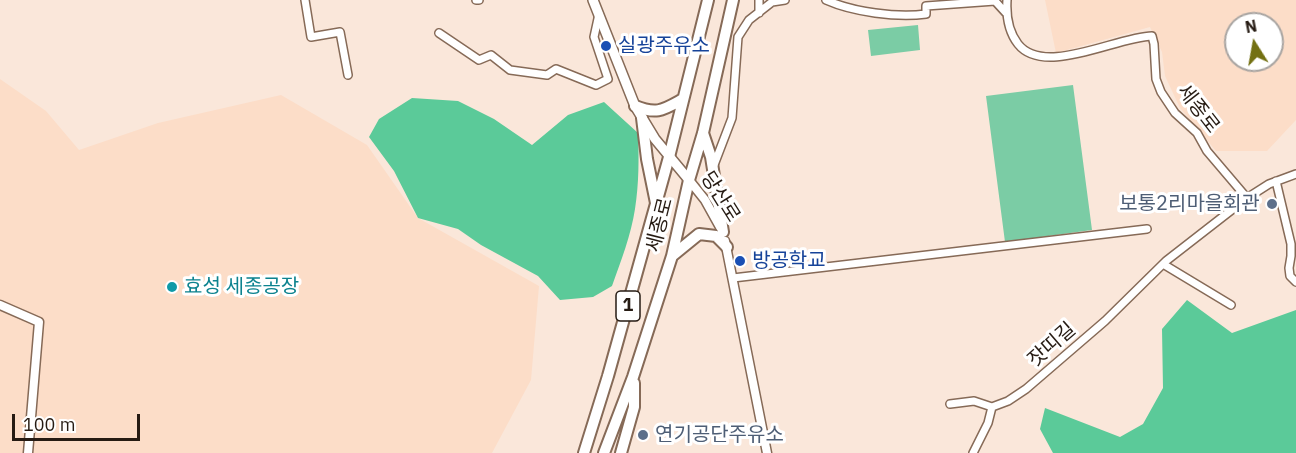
<!DOCTYPE html>
<html>
<head>
<meta charset="utf-8">
<style>
  body { margin:0 }
  #map { position:relative; width:1296px; height:453px; overflow:hidden; background:#fae7da; font-family:"IBM Plex Sans",sans-serif }
  canvas { display:block }
  .north { position:absolute; left:1224px; top:12px; width:60px; height:60px; box-sizing:border-box; background:#fff; border:2px solid #a8a4a1; border-radius:50%; rotate:349deg; font-size:16px; font-weight:700; line-height:24px; text-align:center; color:#261b13 }
  .north::after { content:''; display:block; margin:auto; width:21px; height:27px; background:#737012; clip-path:polygon(50% 0,100% 100%,50% 72%,0 100%) }
  .scale { position:absolute; left:12px; top:414px; width:128px; height:27px; box-sizing:border-box; border:3px solid #261b13; border-top:0; padding-left:8px; font-size:18px; line-height:21px; white-space:nowrap; color:#261b13; -webkit-text-stroke:4px #fff; paint-order:stroke }
</style>
</head>
<body>
<div id="map">
<canvas width="1296" height="453"></canvas>
<div class="north">N</div>
<div class="scale">100 m</div>
</div>
<script>
const g = document.querySelector('canvas').getContext('2d');
g.lineJoin = 'round';
function fill(path, color) {
  g.fillStyle = color;
  g.fill(path, 'evenodd');
}
function strokePath(path, color, width, dash) {
  g.strokeStyle = color;
  g.lineWidth = width;
  g.lineCap = dash ? 'butt' : 'round';
  g.setLineDash(dash || []);
  g.stroke(path);
}
function drawText(font, color, halo, rows, align = 'center') {
  g.font = font + ' "IBM Plex Sans","Noto Sans KR",sans-serif';
  g.lineWidth = 6;
  g.setLineDash([]);
  g.textBaseline = 'middle';
  g.strokeStyle = halo;
  g.fillStyle = color;
  for (const [text, x, y, turn = 0] of rows) {
    g.save();
    g.translate(x, y);
    g.rotate((+turn || 0) * Math.PI / 180);
    g.textAlign = isNaN(turn) ? turn : align;
    if (halo) g.strokeText(text, 0, 0);
    g.fillText(text, 0, 0);
    g.restore();
  }
}
fill(new Path2D(`
  M1045,0H1296V120L1267,151H1216L1180,108L1165,76L1162,52L1150,27L1056,53ZM1236,24H1272V60H1236Z
  M0,79L46,111L79,150L158,123L281,95L367,145L418,218L539,286L531,380L492,453H0Z`), '#fcddc8');
fill(new Path2D(`
  M918,25L920,50L871,56L868,30Z
  M1073,85L1092,230L1005,242L986,96Z`), '#7bcca5');
fill(new Path2D(`
  M412,98L458,101L494,119L532,145L568,115L604,102L638,133C639,158 639,184 635,209C631,235 621,261 612,286L593,297L560,300L538,276L481,245L458,229L418,218L394,171L369,137L379,119Z
  M1187,300L1232,333L1296,310V453H1053L1040,429L1045,408L1120,437L1143,424L1163,388L1162,329Z`), '#5bca99');
const minor = new Path2D(`
  M305,0L311,37L340,32L348,75
  M476,0H479
  M826,0C853,12 897,18 926,14V6L995,1L1006,13
  M1007,0C1006,16 1008,31 1018,44C1044,77 1116,37 1152,36L1154,44L1156,79L1161,92L1175,113L1197,133L1207,151L1247,198
  M759,13V0
  M439,33L479,60L491,55L510,70L547,75L556,69L596,85L608,79L594,37L599,14
  M714,165L732,118L738,37L749,20L772,2L785,0
  M1276,181L1291,244V256L1289,268L1290,276L1296,282
  M1163,264L1231,305
  M733,278L1147,229
  M950,404L974,401L992,407
  M973,453L988,423L992,407L1008,401L1026,389L1105,321L1166,261L1247,198L1269,184L1296,174`);
const tertiary = new Path2D(`
  M689,180L705,200L720,227
  M725,241L767,453
  M0,305L39,322L28,453`);
const secondary = new Path2D(`
  M593,0L635,106L655,139L689,180`);
const primary = new Path2D(`
  M635,106C657,115 663,110 683,99
  M703,133L711,157L723,232
  M669,157L708,0
  M689,180L703,133L733,0`);
const trunk = new Path2D(`
  M642,118L647,159L656,203
  M672,256L699,234L716,236L727,247
  M584,453L608,376L669,157
  M604,453L633,377L672,256L689,180
  M621,453L634,407V383`);
strokePath(minor, '#866a57', 10);
strokePath(tertiary, '#866a57', 11);
strokePath(secondary, '#866a57', 12);
strokePath(primary, '#866a57', 14);
strokePath(trunk, '#866a57', 14);
strokePath(minor, '#fff', 7);
strokePath(tertiary, '#fff', 8);
strokePath(secondary, '#fff', 9);
strokePath(primary, '#fff', 10);
strokePath(trunk, '#fff', 10);
for (const [x, y, r, color] of [
  [606,46,6,"#1a4fb4"],
  [1272,204,6,"#5c6f8a"],
  [740,261,6,"#1a4fb4"],
  [172,287,6,"#0f9aa8"],
  [643,435,6,"#5c6f8a"]
]) {
  const dot = new Path2D();
  dot.arc(x, y, r, 0, 2 * Math.PI);
  g.fillStyle = color;
  g.fill(dot);
  strokePath(dot, '#fff', 2);
}
for (const [x, y, w] of [
  [628,306,24]
]) {
  const box = new Path2D();
  box.roundRect(x - w / 2, y - 15, w, 30, 4.5);
  g.fillStyle = '#fff';
  g.fill(box);
  strokePath(box, '#261b13', 1.5);
}
drawText('bold 18px', '#261b13', null, [
  ["1",628,306]
]);
drawText('20px', '#164399', '#fff', [
  ["실광주유소",618,46],
  ["방공학교",752,261]
], 'left');
drawText('20px', '#261b13', '#fff', [
  ["세종로",1198,109,52],
  ["당산로",720,197,58],
  ["세종로",660,225,-76],
  ["잣띠길",1052,345,-41]
]);
drawText('20px', '#4e5e75', '#fff', [
  ["보통2리마을회관",1260,204],
  ["연기공단주유소",655,435,"left"]
], 'right');
drawText('20px', '#0d838f', '#fff', [
  ["효성 세종공장",184,287]
], 'left');
</script>
</body>
</html>
